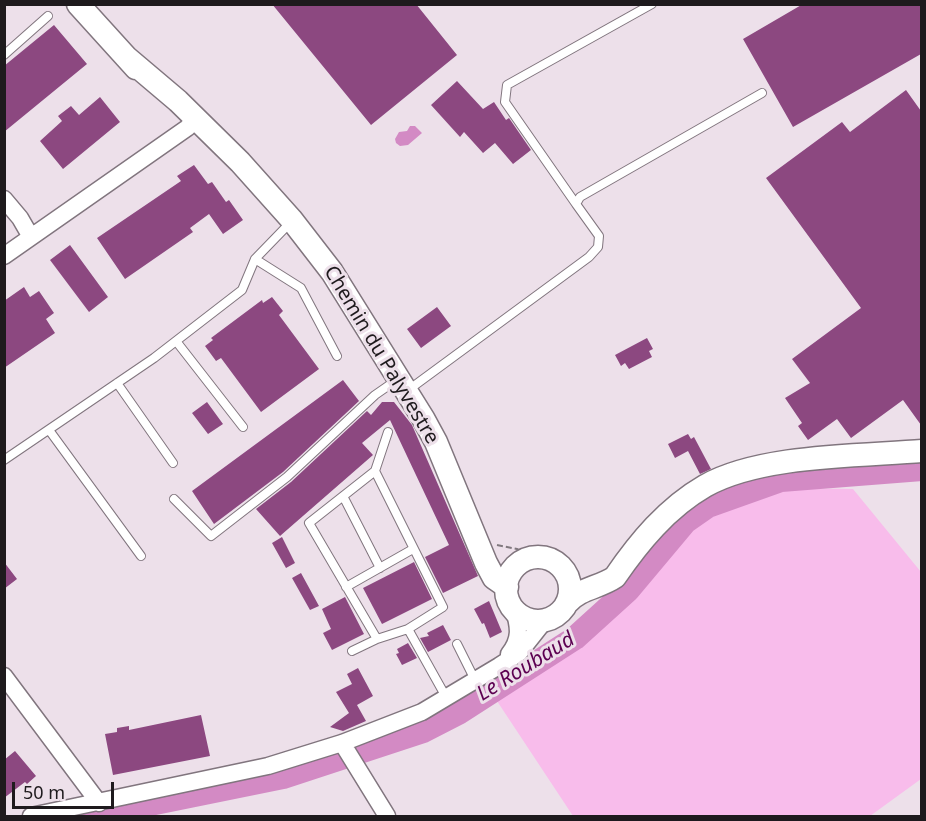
<!DOCTYPE html>
<html>
<head>
<meta charset="utf-8">
<style>
  body { margin:0 }
  #map { position:relative; width:926px; height:821px; overflow:hidden; background:#ede0ea; font-family:"Noto Sans",sans-serif }
  canvas { display:block }
  .frame { position:absolute; inset:0; border:6px solid #1e1a1d; pointer-events:none }
  .scale { position:absolute; left:12px; top:782px; width:102px; height:27px; box-sizing:border-box; border:3px solid #1e1a1d; border-top:0; padding-left:8px; font-size:18px; line-height:21px; white-space:nowrap; color:#1e1a1d; -webkit-text-stroke:4px #ede0ea; paint-order:stroke }
</style>
</head>
<body>
<div id="map">
<canvas width="926" height="821"></canvas>
<div class="frame"></div>
<div class="scale">50 m</div>
</div>
<script>
const g = document.querySelector('canvas').getContext('2d');
g.lineJoin = 'round';
function fill(path, color) {
  g.fillStyle = color;
  g.fill(path, 'evenodd');
}
function strokePath(path, color, width, dash) {
  g.strokeStyle = color;
  g.lineWidth = width;
  g.lineCap = dash ? 'butt' : 'round';
  g.setLineDash(dash || []);
  g.stroke(path);
}
function drawText(font, color, halo, rows, align = 'center') {
  g.font = font + ' "Noto Sans",sans-serif';
  g.lineWidth = 6;
  g.setLineDash([]);
  g.textBaseline = 'middle';
  g.strokeStyle = halo;
  g.fillStyle = color;
  for (const [text, x, y, turn = 0] of rows) {
    g.save();
    g.translate(x, y);
    g.rotate((+turn || 0) * Math.PI / 180);
    g.textAlign = isNaN(turn) ? turn : align;
    if (halo) g.strokeText(text, 0, 0);
    g.fillText(text, 0, 0);
    g.restore();
  }
}
fill(new Path2D(`
  M783,488L853,489L921,572V779L870,816H573L497,701L587,640L634,591L684,530L710,514Z`), '#f8bceb');
fill(new Path2D(`
  M410,126H415L422,133L408,145L400,146L396,143L395,139L399,132L407,131Z`), '#d38ac4');
strokePath(new Path2D(`
  M91,816L283,777L423,731L460,712L575,638L628,590L685,522L708,506L781,480L922,469`), '#d38ac4', 24);
fill(new Path2D(`
  M272,4H416L457,55L371,125Z
  M803,4H921V54L793,127L743,39Z
  M54,25L87,64L4,132V66Z
  M457,81L483,109L494,102L506,120L509,118L531,150L513,164L495,143L483,153L464,132L460,137L431,105Z
  M906,90L921,111V425L903,400L851,438L837,419L808,440L798,426L802,423L785,398L810,383L792,359L861,308L766,178L842,122L850,132Z
  M100,97L120,122L63,169L40,141L62,121L58,116L71,106L79,115Z
  M194,165L208,184L212,182L226,202L229,200L243,220L223,234L209,214L190,228L193,232L125,279L97,238L181,181L177,176Z
  M70,245L108,297L89,312L50,260Z
  M24,287L30,297L39,291L54,313L46,319L55,333L4,368V301Z
  M272,297L283,311L279,315L319,369L261,412L221,358L216,361L205,346L213,340L211,338L262,300L263,303Z
  M437,307L451,326L421,348L407,329Z
  M647,338L653,349L649,351L652,357L629,369L625,363L621,366L615,355Z
  M343,380L359,401L283,472L214,524L192,491Z
  M207,402L223,424L208,434L192,413Z
  M382,402H394L412,425L478,576L443,593L425,557L449,545L390,420L362,443L373,455L280,536L256,509L291,482L367,411L371,415Z
  M688,434L691,439L694,437L711,469L700,474L688,451L675,458L668,444Z
  M282,537L295,563L286,568L272,543Z
  M4,562L17,579L4,589Z
  M414,562L432,599L382,624L363,588Z
  M301,573L319,606L310,610L292,578Z
  M345,597L364,634L332,650L323,633L331,629L322,609Z
  M489,601L502,632L490,638L484,623L482,624L474,609Z
  M443,625L451,640L428,652L420,638L429,636L427,633Z
  M408,643L417,658L402,665L396,654L399,653L397,649Z
  M358,668L373,696L357,705L366,721L343,731L330,727L349,713L336,692L352,684L347,674Z
  M201,715L210,756L113,775L105,734L117,732V728L129,726V730Z
  M15,751L36,776L27,784L25,782L4,798V760Z`), '#8c4880');
const lane = new Path2D(`
  M4,55L48,16
  M576,204L505,102L507,85L652,4
  M255,259L301,288L337,356
  M176,341L243,427
  M117,383L173,463
  M407,391L589,257L598,247L599,236L576,204L580,197L762,93
  M49,430L141,556
  M4,460L154,358L242,290L255,259L287,226
  M375,471L388,432
  M343,496L380,568
  M174,499L211,536L287,477L375,395L398,379
  M346,587L413,549
  M377,639L408,629
  M457,644L475,680
  M352,651L377,639L309,523L375,471L443,607L408,629L446,697`);
const street = new Path2D(`
  M4,199L20,218L31,237
  M4,256L187,128L196,119
  M509,654C521,639 519,627 514,610
  M4,676L99,803
  M342,743L387,816
  M31,816L268,766L342,743L422,712L499,666L519,653L546,619`);
const secondary = new Path2D(`
  M78,4L136,68
  M126,57L178,101L240,162L291,219L332,272L423,418L436,442L486,563L494,578L507,587
  M506 589a32 32 0 1 1 64 0a32 32 0 1 1-64 0Z
  M567,603C580,588 599,588 615,577C639,542 667,508 705,486C759,455 858,456 922,451`);
strokePath(lane, '#81757e', 10);
strokePath(street, '#81757e', 19);
strokePath(secondary, '#81757e', 25);
strokePath(new Path2D(`
  M497,545L517,549L534,557`), '#80787e', 2, [6, 3]);
strokePath(lane, '#fff', 8);
strokePath(street, '#fff', 16);
strokePath(secondary, '#fff', 22);
drawText('20px', '#1e1a1d', '#ede0ea', [
  ["Chemin du Palyvestre",381,355,59]
]);
drawText('italic 21px', '#5c0051', '#ede0ea', [
  ["Le Roubaud",526,667,-32]
]);
</script>
</body>
</html>
